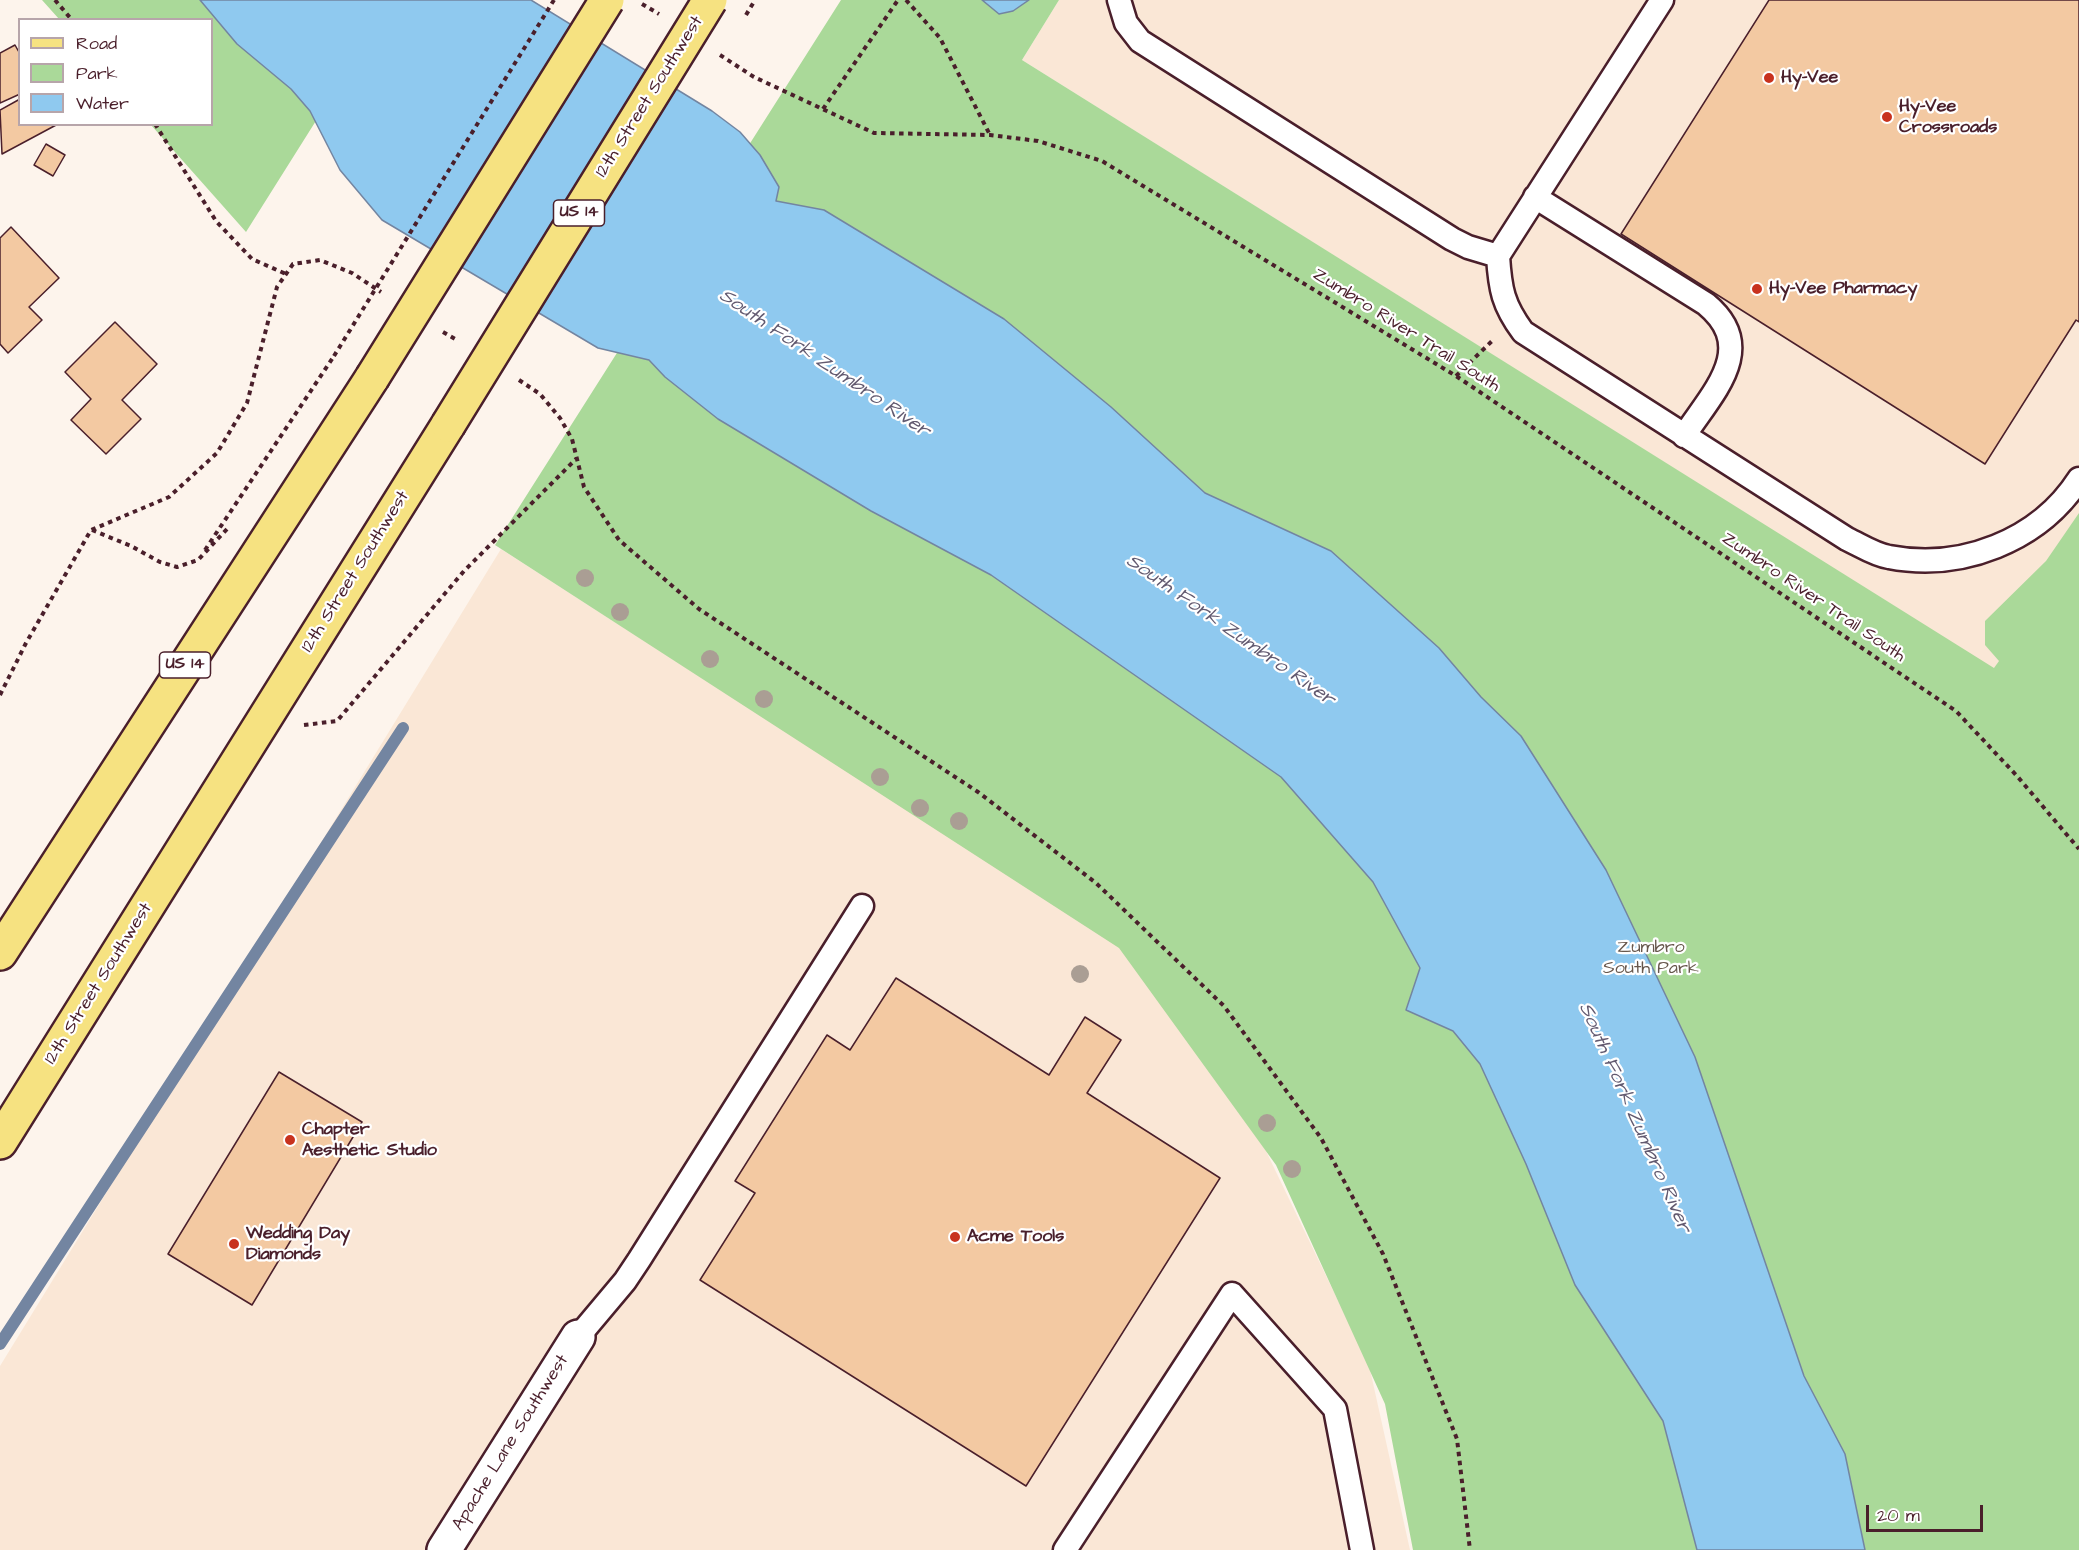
<!DOCTYPE html>
<html>
<head>
<meta charset="utf-8">
<style>
  body { margin:0 }
  #map { position:relative; width:2079px; height:1550px; overflow:hidden; background:#fdf4ec; font-family:"Architects Daughter",sans-serif }
  canvas { display:block }
  .legend { position:absolute; left:18px; top:18px; width:195px; height:108px; box-sizing:border-box; background:#fff; border:2px solid #b7a5aa; margin:0; padding:8px 10px; list-style:none; font-size:18px; color:#4a1f2b }
  .legend li { display:flex; align-items:center; gap:12px; height:30px }
  .legend b { width:30px; border:2px solid #b7a5aa }
  .scale { position:absolute; left:1866px; top:1505px; width:117px; height:27px; box-sizing:border-box; border:3px solid #4a1f2b; border-top:0; padding-left:8px; font-size:18px; line-height:21px; white-space:nowrap; color:#4a1f2b; -webkit-text-stroke:4px #fff; paint-order:stroke }
</style>
</head>
<body>
<div id="map">
<canvas width="2079" height="1550"></canvas>
<ul class="legend">
<li><b style="height:8px;background:#f6e281"></b>Road</li>
<li><b style="height:16px;background:#aad999"></b>Park</li>
<li><b style="height:16px;background:#8fc9ef"></b>Water</li>
</ul>
<div class="scale">20 m</div>
</div>
<script>
const g = document.querySelector('canvas').getContext('2d');
g.lineJoin = 'round';
function fill(path, color) {
  g.fillStyle = color;
  g.fill(path, 'evenodd');
}
function strokePath(path, color, width, dash) {
  g.strokeStyle = color;
  g.lineWidth = width;
  g.lineCap = dash ? 'butt' : 'round';
  g.setLineDash(dash || []);
  g.stroke(path);
}
function drawText(font, color, halo, rows, align = 'center') {
  g.font = font + ' "Architects Daughter",sans-serif';
  g.lineWidth = 4.5;
  g.setLineDash([]);
  g.textBaseline = 'middle';
  g.strokeStyle = halo;
  g.fillStyle = color;
  for (const [text, x, y, turn = 0] of rows) {
    g.save();
    g.translate(x, y);
    g.rotate((+turn || 0) * Math.PI / 180);
    g.textAlign = isNaN(turn) ? turn : align;
    if (halo) g.strokeText(text, 0, 0);
    g.fillText(text, 0, 0);
    g.restore();
  }
}
fill(new Path2D(`
  M1059,0H2079V536L1994,669L1022,60Z
  M501,549L1121,947L1265,1149L1369,1365L1410,1550H0V1366Z`), '#fae7d6');
fill(new Path2D(`
  M42,0H392L246,232L151,125L212,124V20L59,19Z
  M841,0H1059L1022,60L1994,668L1999,661L1985,645V621L2046,561L2079,513V1550H1413L1385,1404L1276,1165L1119,948L495,545Z`), '#aad999');
const water = new Path2D(`
  M200,0H531L712,111L740,132L760,155L779,187L776,201L824,210L1004,319L1111,407L1205,493L1331,551L1439,648L1481,697L1521,736L1606,870L1695,1057L1804,1376L1845,1454L1865,1550H1697L1663,1421L1575,1285L1526,1164L1480,1064L1453,1031L1406,1010L1420,968L1373,882L1281,777L991,575L871,511L718,419L665,377L649,360L598,348L382,220L340,170L310,111L291,89L237,44Z
  M982,0H1029L1013,11L999,14Z`);
fill(water, '#8fc9ef');
strokePath(water, '#7385a1', 1.5);
strokePath(new Path2D(`
  M0,1344L403,728`), '#7385a1', 12);
const building = new Path2D(`
  M1769,0H2079V322L2076,320L1985,464L1621,234Z
  M15,45L20,54V94L0,103V53Z
  M20,99V124H58L2,154L0,110Z
  M46,144L65,155L53,176L34,165Z
  M11,227L59,278L29,307L42,320L8,353L0,344V238Z
  M115,322L157,364L122,400L141,419L106,454L71,420L91,399L65,372Z
  M896,978L1049,1075L1085,1017L1121,1040L1087,1093L1220,1178L1026,1486L700,1280L755,1193L735,1181L827,1035L850,1050Z
  M279,1072L362,1122L252,1305L168,1254Z`);
fill(building, '#f3c9a2');
strokePath(building, '#4a1f2b', 1.5);
const service = new Path2D(`
  M1119,0L1126,23L1140,41L1452,239L1468,247L1498,256
  M1662,0L1498,256C1500,289 1503,305 1523,332L1847,539C1860,545 1875,555 1889,557C1961,571 2039,541 2079,479
  M1535,197L1706,304C1759,348 1713,392 1684,436
  M578,1337L625,1281L639,1260L862,906
  M1065,1550L1232,1294L1335,1409L1362,1550`);
const minor = new Path2D(`
  M444,1550L578,1337`);
const primary = new Path2D(`
  M0,953L372,378
  M0,1142L448,425`);
strokePath(service, '#4a1f2b', 27);
strokePath(minor, '#4a1f2b', 38);
strokePath(primary, '#4a1f2b', 38);
strokePath(new Path2D(`
  M55,0L72,20
  M906,0L940,38L990,135
  M642,4L659,14
  M720,55L754,77L874,133L990,135L1038,141L1102,161L1456,376L1956,711L2017,776L2079,849
  M823,109L898,0
  M155,124L216,221L252,259L286,274
  M443,332L457,340
  M1456,376L1492,341
  M519,380L540,394L560,418L572,439L584,487L619,540L699,609L978,792L1096,883L1224,1006L1321,1138L1383,1254L1457,1439L1470,1550
  M92,530L131,546L160,562L177,567L198,560L227,529
  M205,550L334,356
  M0,695L26,643L91,530L169,497L217,453L247,403L277,287L293,264L320,260L352,273L381,292
  M304,725L337,721L464,571L576,459`), '#4a1f2b', 4, [4.5, 4.5]);
strokePath(service, '#fff', 22);
strokePath(minor, '#fff', 33);
strokePath(primary, '#f6e281', 33);
const primaryBridge = new Path2D(`
  M372,378L607,0
  M448,425L710,0`);
strokePath(primaryBridge, '#4a1f2b', 38, []);
strokePath(new Path2D(`
  M746,15L755,0
  M334,356L554,0`), '#4a1f2b', 4, [4.5, 4.5]);
strokePath(primaryBridge, '#f6e281', 33);
g.fillStyle = '#aa9e94';
for (const [x, y] of [
  [585,578],
  [620,612],
  [710,659],
  [764,699],
  [880,777],
  [920,808],
  [959,821],
  [1080,974],
  [1267,1123],
  [1292,1169]
]) {
  g.beginPath();
  g.arc(x, y, 9, 0, 2 * Math.PI);
  g.fill();
}
for (const [x, y, r, color] of [
  [1769,78,6,"#c8321e"],
  [1887,117,6,"#c8321e"],
  [1757,289,6,"#c8321e"],
  [290,1140,6,"#c8321e"],
  [955,1237,6,"#c8321e"],
  [234,1244,6,"#c8321e"]
]) {
  const dot = new Path2D();
  dot.arc(x, y, r, 0, 2 * Math.PI);
  g.fillStyle = color;
  g.fill(dot);
  strokePath(dot, '#fff', 2);
}
for (const [x, y, w] of [
  [579,213,51],
  [185,665,51]
]) {
  const box = new Path2D();
  box.roundRect(x - w / 2, y - 13, w, 26, 4.5);
  g.fillStyle = '#fff';
  g.fill(box);
  strokePath(box, '#4a1f2b', 1.5);
}
drawText('bold 16px', '#4a1f2b', null, [
  ["US 14",579,213],
  ["US 14",185,665]
]);
drawText('bold 18px', '#4a1f2b', '#fff', [
  ["Hy-Vee",1781,78],
  ["Hy-Vee",1899,107],
  ["Crossroads",1899,128],
  ["Hy-Vee Pharmacy",1769,289],
  ["Chapter",302,1130],
  ["Aesthetic Studio",302,1151],
  ["Wedding Day",246,1234],
  ["Diamonds",246,1255],
  ["Acme Tools",967,1237]
], 'left');
drawText('18px', '#4a1f2b', '#fff', [
  ["12th Street Southwest",650,97,-58],
  ["Zumbro River Trail South",1406,331,32],
  ["12th Street Southwest",356,572,-58],
  ["Zumbro River Trail South",1813,598,34],
  ["12th Street Southwest",99,984,-58],
  ["Apache Lane Southwest",511,1443,-58]
]);
drawText('18px', '#67574c', '#fff', [
  ["Zumbro",1651,948],
  ["South Park",1651,969]
]);
drawText('italic 20px', '#625a70', '#fff', [
  ["South Fork Zumbro River",824,364,34],
  ["South Fork Zumbro River",1230,631,35],
  ["South Fork Zumbro River",1634,1118,66]
]);
</script>
</body>
</html>
